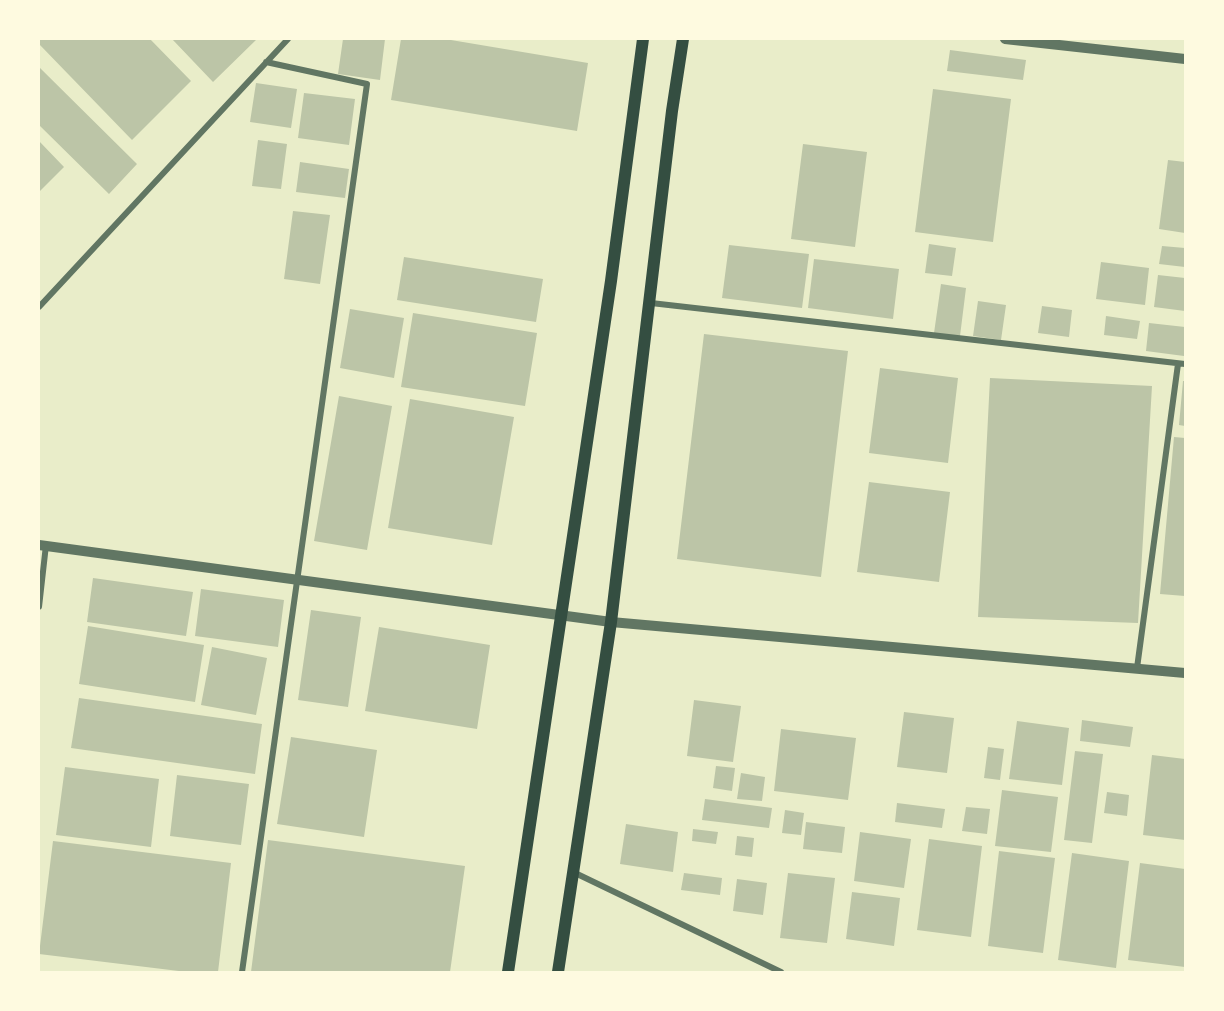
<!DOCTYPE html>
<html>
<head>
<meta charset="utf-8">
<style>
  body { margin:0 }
  #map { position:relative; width:1224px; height:1011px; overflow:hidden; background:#e9edc9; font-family:Figtree,sans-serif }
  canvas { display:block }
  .frame { position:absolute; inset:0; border:40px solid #fefae0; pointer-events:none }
</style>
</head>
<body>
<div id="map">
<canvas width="1224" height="1011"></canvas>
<div class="frame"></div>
</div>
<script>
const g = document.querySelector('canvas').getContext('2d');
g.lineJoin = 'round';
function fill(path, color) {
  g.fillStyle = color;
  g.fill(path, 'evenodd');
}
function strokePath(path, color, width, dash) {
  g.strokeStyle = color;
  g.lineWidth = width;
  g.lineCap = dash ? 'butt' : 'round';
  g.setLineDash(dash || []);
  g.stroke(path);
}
fill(new Path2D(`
  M39,39H150L191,81L132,140L39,44Z
  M172,39H257L213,82Z
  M343,39H385L380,80L338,74Z
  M401,39H445L588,63L577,131L391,100Z
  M950,50L1026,60L1023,80L947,71Z
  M39,67L137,164L109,194L39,125Z
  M256,83L297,89L291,128L250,122Z
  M933,89L1011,99L993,242L915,232Z
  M304,93L355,99L349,145L298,138Z
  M258,140L287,144L281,189L252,186Z
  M39,141L64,167L39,192Z
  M803,144L867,152L855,247L791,239Z
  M1168,160L1185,162V233L1159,229Z
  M300,162L349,169L345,198L296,192Z
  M293,211L330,215L320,284L284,279Z
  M929,244L956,248L952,276L925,273Z
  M729,245L809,254L802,308L722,298Z
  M1162,246L1185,248V267L1159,264Z
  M404,257L543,279L536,322L397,300Z
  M814,259L899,269L893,319L808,308Z
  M1101,262L1149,268L1145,305L1096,299Z
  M1158,275L1185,278V311L1154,307Z
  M941,284L966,288L960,336L934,333Z
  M978,301L1006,305L1001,340L973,336Z
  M1042,306L1072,310L1069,337L1038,333Z
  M350,309L404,318L394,378L340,368Z
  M413,313L537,333L525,406L401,387Z
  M1106,316L1140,321L1137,339L1104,335Z
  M1149,323L1185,327L1184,356L1146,351Z
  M704,334L848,351L821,577L677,559Z
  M880,368L958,378L948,463L869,453Z
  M990,378L1152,386L1138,623L978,617Z
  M1183,381H1185V426L1179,425Z
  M339,396L392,406L367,550L314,541Z
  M410,399L514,417L492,545L388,528Z
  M1174,437L1185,438V596L1160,594Z
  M869,482L950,492L939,582L857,572Z
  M93,578L193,592L186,636L87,622Z
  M201,589L284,600L278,647L195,636Z
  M311,610L361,617L348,707L298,700Z
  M88,626L204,645L195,702L79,684Z
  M379,627L490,645L477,729L365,711Z
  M212,647L267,658L256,715L201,705Z
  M79,698L262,724L255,774L71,748Z
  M694,700L741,706L733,762L687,756Z
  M904,712L954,718L947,773L897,767Z
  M1082,720L1133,727L1130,747L1080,741Z
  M1017,721L1069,728L1062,785L1009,779Z
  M781,729L856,738L848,800L774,791Z
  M291,737L377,750L364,837L277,824Z
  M988,747L1004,749L1000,780L984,778Z
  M1075,751L1103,754L1092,843L1064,840Z
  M1152,755L1185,759V840L1143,835Z
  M716,766L735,768L732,791L713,788Z
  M65,767L159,779L151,847L56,835Z
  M741,773L765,777L762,801L737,799Z
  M177,775L249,784L241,845L170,836Z
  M1002,790L1058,797L1051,852L995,846Z
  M1107,792L1129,795L1127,816L1104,813Z
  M705,799L772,808L769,828L702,820Z
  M897,803L945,809L942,828L895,822Z
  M966,807L990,809L987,834L962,831Z
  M785,810L804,813L801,835L782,833Z
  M806,822L845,827L842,853L803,849Z
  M626,824L678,832L673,872L620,864Z
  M693,829L718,832L716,844L692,841Z
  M860,832L911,839L904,888L854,881Z
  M737,836L754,838L752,857L735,855Z
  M929,839L982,846L971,937L917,930Z
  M268,840L465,866L450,972H251Z
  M53,841L231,863L218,972H187L39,954Z
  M999,851L1055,858L1043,953L988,946Z
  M1072,853L1129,861L1116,968L1058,960Z
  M1140,863L1185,869V967L1128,960Z
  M684,873L722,878L720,895L681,890Z
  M788,873L835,878L827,943L780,938Z
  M737,879L767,883L763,915L733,911Z
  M852,892L900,898L894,946L846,939Z`), '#bcc5a7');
strokePath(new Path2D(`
  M651,303L1185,364
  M39,307L288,39
  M39,607L46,545
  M1137,668L1178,364
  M573,872L781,972
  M242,972L367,84L266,62`), '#617663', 6);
strokePath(new Path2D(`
  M1005,39L1185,59
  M39,545L611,622L1185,673`), '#617663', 10);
strokePath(new Path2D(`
  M508,972L611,281L643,39
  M558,972L611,622L672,111L683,39`), '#344e41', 12);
</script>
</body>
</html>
